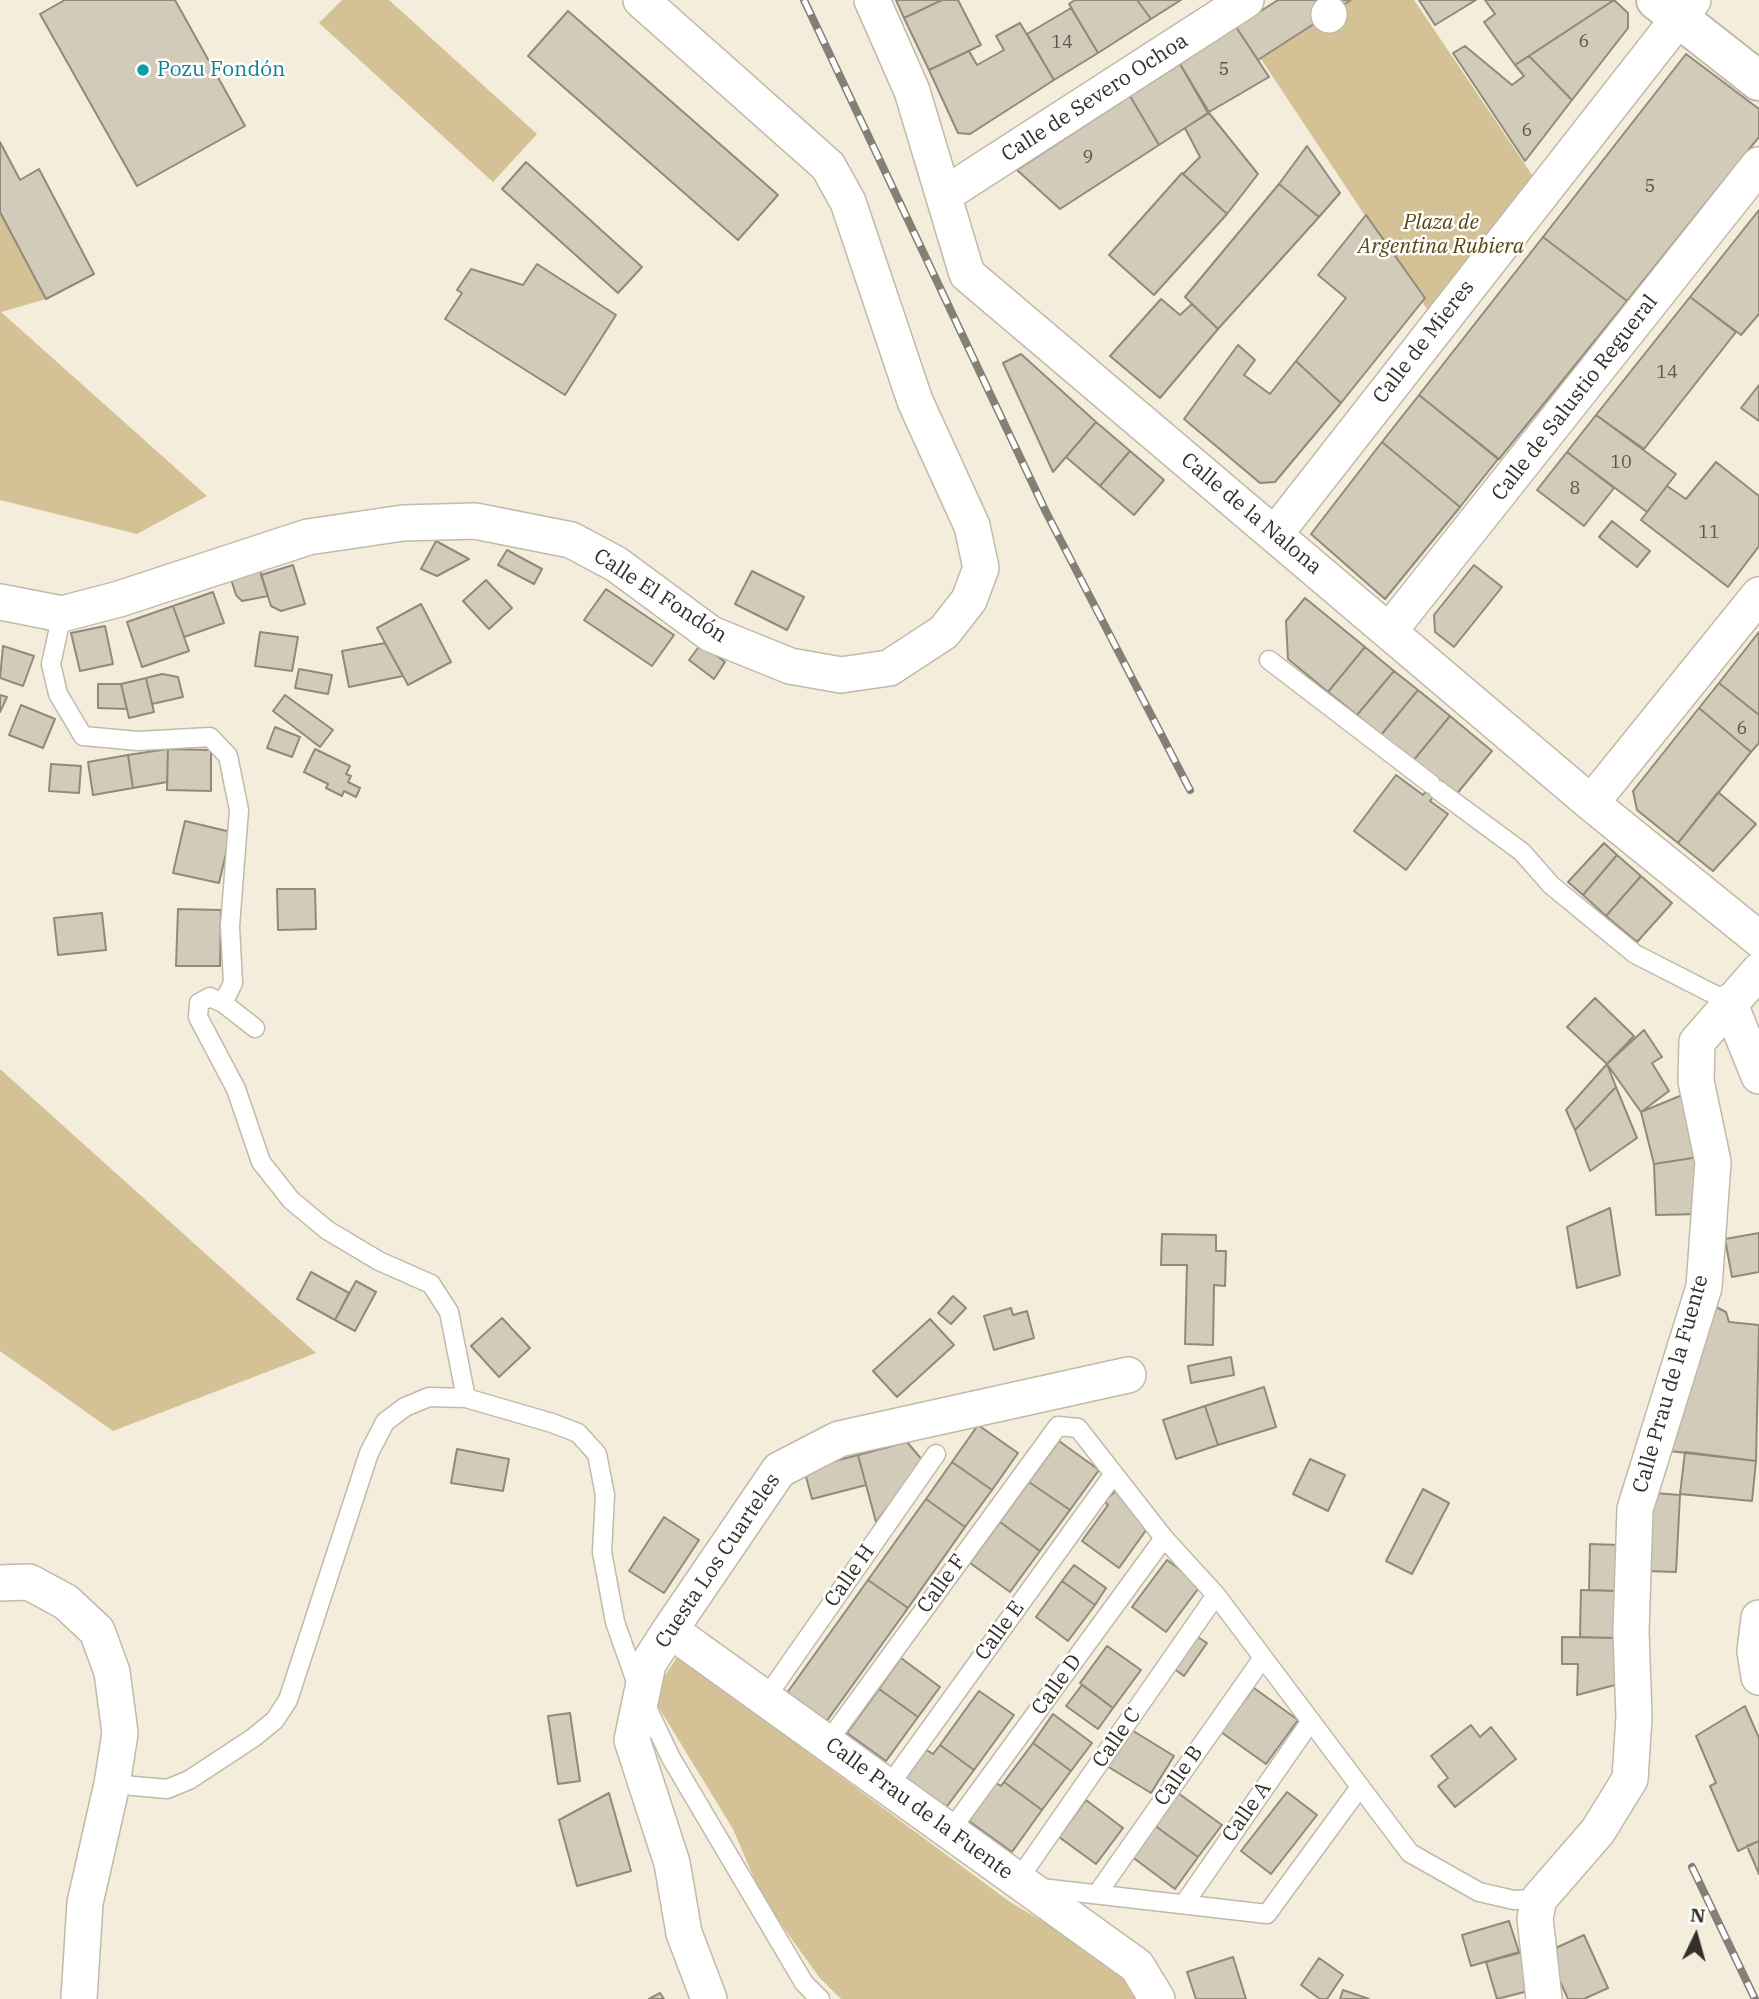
<!DOCTYPE html>
<html>
<head>
<meta charset="utf-8">
<style>
  body { margin:0 }
  #map { position:relative; width:1759px; height:1999px; overflow:hidden; background:#f4eddb; font-family:"IBM Plex Serif",serif }
  canvas { display:block }
  .north { position:absolute; left:1661px; top:1901px; width:70px; height:70px; -webkit-text-stroke:5px #fff; paint-order:stroke; rotate:5deg; font-size:19px; font-weight:700; line-height:28px; text-align:center; color:#33302a }
  .north::after { content:''; display:block; margin:auto; width:24px; height:32px; background:#33302a; clip-path:polygon(50% 0,100% 100%,50% 72%,0 100%) }
</style>
</head>
<body>
<div id="map">
<canvas width="1759" height="1999"></canvas>
<div class="north">N</div>
</div>
<script>
const g = document.querySelector('canvas').getContext('2d');
g.lineJoin = 'round';
function fill(path, color) {
  g.fillStyle = color;
  g.fill(path, 'evenodd');
}
function strokePath(path, color, width, dash) {
  g.strokeStyle = color;
  g.lineWidth = width;
  g.lineCap = dash ? 'butt' : 'round';
  g.setLineDash(dash || []);
  g.stroke(path);
}
function drawText(font, color, halo, rows, align = 'center') {
  g.font = font + ' "IBM Plex Serif",serif';
  g.lineWidth = 5;
  g.setLineDash([]);
  g.textBaseline = 'middle';
  g.strokeStyle = halo;
  g.fillStyle = color;
  for (const [text, x, y, turn = 0] of rows) {
    g.save();
    g.translate(x, y);
    g.rotate((+turn || 0) * Math.PI / 180);
    g.textAlign = isNaN(turn) ? turn : align;
    if (halo) g.strokeText(text, 0, 0);
    g.fillText(text, 0, 0);
    g.restore();
  }
}
fill(new Path2D(`
  M342,0H389L537,134L493,182L319,23Z
  M1352,0H1414L1543,191L1437,324L1261,59Z
  M0,212L46,299L1,312L207,496L137,534L0,500Z
  M0,1069L316,1353L113,1431L0,1351Z
  M678,1656L1010,1902L1103,1957L1144,1999H841L819,1977L763,1899L733,1829L656,1703L655,1690Z`), '#d4c195');
const building = new Path2D(`
  M65,0H175L245,126L137,186L40,14Z
  M896,0H942L904,18Z
  M942,0H958L981,45L929,70L904,18Z
  M1075,0H1137L1151,19L1098,53L1069,4Z
  M1137,0H1181L1151,19Z
  M1278,0H1351L1258,60L1236,27Z
  M1419,0H1476L1435,25Z
  M1485,0H1614L1515,65L1484,22L1495,14Z
  M1614,0L1628,13V28L1572,100L1529,56Z
  M1071,8L1098,53L1054,80L1027,34Z
  M568,11L778,195L738,240L528,56Z
  M1020,23L1054,80L970,134L958,133L929,70L969,51L977,65L1004,50L996,36Z
  M1236,27L1269,77L1209,112L1180,64Z
  M1465,46L1512,85L1524,76L1515,65L1529,56L1572,100L1525,161L1453,53Z
  M1686,54L1759,109V137L1627,301L1543,237Z
  M1180,64L1208,113L1159,145L1130,96Z
  M1130,96L1159,145L1060,209L1017,170Z
  M1209,113L1258,174L1227,214L1183,174L1200,157L1185,128Z
  M0,142L20,180L39,169L94,274L46,299L0,212Z
  M1307,146L1340,193L1319,217L1279,184Z
  M526,162L642,267L618,293L502,189Z
  M1182,173L1227,214L1154,295L1109,255Z
  M1279,184L1319,217L1218,329L1185,297Z
  M1759,210V314L1741,335L1690,297Z
  M1366,215L1425,298L1341,403L1296,361L1346,298L1318,275Z
  M1543,237L1627,301L1499,459L1419,395Z
  M537,264L616,315L565,395L445,319L462,293L457,290L471,269L523,285Z
  M1690,297L1736,332L1644,449L1596,415Z
  M1161,299L1180,315L1192,304L1218,329L1160,398L1110,356Z
  M1238,345L1255,360L1244,375L1270,394L1296,361L1341,403L1275,482L1260,483L1184,419Z
  M1021,354L1096,422L1053,472L1003,363Z
  M1759,385V421L1741,408Z
  M1419,395L1498,459L1460,507L1382,442Z
  M1596,415L1676,474L1647,512L1567,452Z
  M1096,422L1130,451L1100,486L1066,457Z
  M1382,442L1460,507L1385,599L1311,534Z
  M1130,451L1164,480L1134,515L1100,486Z
  M1567,452L1614,488L1584,526L1537,490Z
  M1716,462L1759,496V546L1728,587L1641,520L1667,486L1686,499Z
  M1612,521L1650,551L1637,567L1599,537Z
  M436,541L469,559L437,576L421,569Z
  M507,550L542,569L534,584L498,565Z
  M293,565L305,604L281,611L271,606L261,575Z
  M1474,565L1502,587L1454,647L1435,632L1434,615Z
  M259,567L268,596L242,601L236,595L230,576Z
  M752,571L804,597L787,630L735,604Z
  M486,580L512,608L489,629L463,601Z
  M606,589L674,635L652,666L584,620Z
  M213,592L224,623L184,637L173,606Z
  M1305,598L1365,647L1328,692L1288,659L1286,621Z
  M421,604L451,662L408,685L377,628Z
  M173,606L189,651L142,667L127,622Z
  M105,626L113,664L80,671L71,633Z
  M260,632L298,637L292,671L255,666Z
  M1759,632V715L1719,683Z
  M385,643L403,676L349,687L342,651Z
  M701,644L725,662L714,679L689,660Z
  M3,646L34,656L23,686L0,678Z
  M1365,647L1394,671L1357,715L1328,692Z
  M299,669L332,675L328,694L295,688Z
  M1394,671L1418,690L1381,735L1357,715Z
  M162,674L178,677L183,697L152,704L146,678Z
  M146,678L154,712L129,718L121,684Z
  M1719,683L1759,715V743L1751,752L1699,708Z
  M98,684H121L127,709L98,708Z
  M1418,690L1450,716L1413,761L1381,735Z
  M0,695L7,697L0,712Z
  M285,695L333,730L320,747L273,711Z
  M21,705L55,719L43,748L9,735Z
  M1699,708L1751,752L1678,843L1637,810L1633,791Z
  M1450,716L1492,751L1455,796L1413,761Z
  M275,727L300,737L292,757L267,748Z
  M168,749L211,750V791L167,790Z
  M168,749L167,782L133,788L128,755Z
  M315,749L350,766L346,774L351,776L348,782L360,788L356,797L344,791L342,796L326,788L328,784L304,772Z
  M128,755L133,788L93,795L88,762Z
  M51,764L81,766L79,793L49,791Z
  M1396,775L1423,795L1435,779L1442,785L1430,801L1448,814L1406,870L1354,831Z
  M1718,792L1756,824L1713,871L1678,843Z
  M185,821L231,832L219,883L173,873Z
  M1604,843L1617,855L1583,895L1568,882Z
  M1617,855L1641,876L1606,916L1583,895Z
  M1641,876L1672,903L1637,942L1606,916Z
  M277,889H315L316,929L278,930Z
  M178,909L221,910L220,966H176Z
  M102,913L106,950L58,955L54,918Z
  M1595,998L1634,1036L1607,1064L1567,1027Z
  M1644,1030L1662,1057L1652,1063L1669,1091L1641,1112L1607,1064Z
  M1607,1064L1616,1087L1575,1130L1566,1110Z
  M1616,1087L1637,1138L1590,1171L1575,1130Z
  M1687,1093L1699,1157L1654,1164L1641,1112Z
  M1699,1157L1701,1214L1656,1215L1654,1164Z
  M1610,1208L1620,1275L1577,1288L1567,1227Z
  M1759,1233V1272L1732,1277L1725,1239Z
  M1162,1234L1216,1235V1251H1226L1225,1286L1214,1285L1213,1345L1185,1344L1187,1265H1161Z
  M311,1272L349,1293L335,1320L297,1299Z
  M356,1281L376,1292L355,1331L335,1320Z
  M953,1296L966,1308L951,1324L938,1313Z
  M1716,1307L1726,1312L1729,1322L1759,1325L1756,1461L1669,1451Z
  M1011,1308L1013,1315L1027,1311L1034,1338L994,1350L984,1316Z
  M502,1318L530,1348L499,1377L471,1346Z
  M930,1319L954,1345L897,1397L873,1371Z
  M1231,1357L1234,1375L1191,1383L1188,1366Z
  M1264,1387L1276,1427L1218,1445L1205,1406Z
  M1205,1406L1218,1445L1176,1459L1163,1420Z
  M978,1425L1018,1453L992,1490L952,1462Z
  M1059,1441L1099,1470L1070,1510L1029,1482Z
  M907,1442L923,1461L876,1522L858,1455Z
  M457,1449L509,1459L503,1491L451,1483Z
  M1685,1452L1756,1461L1752,1501L1680,1494Z
  M858,1455L866,1485L812,1499L804,1469Z
  M1310,1459L1345,1475L1328,1511L1293,1494Z
  M952,1462L992,1490L965,1527L926,1499Z
  M1029,1482L1070,1510L1040,1551L1000,1522Z
  M1423,1489L1449,1503L1412,1574L1386,1561Z
  M1116,1491L1149,1526L1119,1568L1082,1541L1108,1505L1104,1501Z
  M1654,1493L1680,1495L1676,1572L1645,1571Z
  M926,1499L965,1527L908,1608L868,1580Z
  M664,1517L699,1540L664,1593L629,1571Z
  M1000,1522L1040,1551L1010,1592L970,1563Z
  M1590,1544L1619,1545L1617,1591L1589,1590Z
  M1167,1560L1201,1585L1166,1632L1132,1607Z
  M1074,1565L1106,1588L1095,1605L1062,1581Z
  M868,1580L908,1608L826,1722L787,1693Z
  M1062,1581L1095,1605L1068,1641L1036,1617Z
  M1581,1590L1617,1591L1616,1638L1580,1637Z
  M1196,1636L1207,1643L1184,1676L1173,1668Z
  M1562,1637L1616,1638L1615,1685L1577,1695L1578,1664H1562Z
  M1107,1646L1141,1670L1113,1708L1080,1683Z
  M901,1658L940,1687L918,1717L879,1689Z
  M1082,1685L1113,1708L1098,1729L1066,1706Z
  M1254,1688L1298,1720L1266,1764L1221,1732Z
  M879,1689L918,1717L886,1761L847,1733Z
  M979,1691L1014,1715L974,1770L940,1745Z
  M1745,1706L1759,1738V1841L1738,1851L1710,1786L1716,1783L1696,1736Z
  M570,1713L580,1781L558,1784L548,1716Z
  M1053,1714L1092,1743L1071,1771L1033,1743Z
  M1471,1725L1480,1737L1491,1727L1516,1759L1455,1807L1438,1786L1448,1778L1431,1756Z
  M1130,1729L1174,1756L1151,1793L1107,1766Z
  M1033,1743L1071,1771L1042,1810L1004,1782Z
  M940,1745L974,1770L945,1809L903,1779L925,1749L933,1754Z
  M1004,1782L1042,1810L1012,1852L969,1821L996,1783L1001,1786Z
  M1287,1792L1317,1815L1271,1874L1241,1851Z
  M609,1793L631,1871L577,1886L559,1820Z
  M1178,1793L1222,1825L1198,1857L1154,1825Z
  M1086,1800L1123,1828L1096,1864L1059,1837Z
  M1154,1825L1198,1857L1175,1889L1131,1856Z
  M1759,1841V1874L1747,1846Z
  M1509,1921L1519,1952L1471,1966L1462,1935Z
  M1584,1935L1608,1988L1584,1999H1568L1547,1952Z
  M1523,1952L1528,1991L1497,1999L1486,1962Z
  M1233,1957L1246,1999H1196L1187,1972Z
  M1319,1958L1343,1975L1327,1999H1320L1301,1985Z
  M1343,1990L1369,1999H1340Z
  M660,1993L664,1999H649Z`);
fill(building, '#d2cbba');
strokePath(building, '#918a7a', 2);
const lane = new Path2D(`
  M62,614L51,664L58,694L83,736L138,741L210,737L228,756L239,810L230,926L233,983L223,1003
  M1269,660L1431,784
  M1438,790L1522,852L1551,885L1635,954L1729,1002
  M255,1028L223,1003L210,997L199,1003L198,1017L236,1089L261,1162L291,1200L327,1230L379,1261L431,1284L449,1312L466,1398
  M765,1699L936,1454
  M827,1743L1058,1426L1078,1428L1164,1538L1216,1595L1410,1853L1479,1892L1514,1900L1539,1899
  M112,1784L167,1789L189,1780L253,1738L275,1720L288,1700L369,1453L385,1422L405,1407L429,1397L466,1398L552,1423L578,1433L597,1454L605,1495L602,1552L615,1622L640,1693L671,1758L804,1983L820,1999
  M888,1787L1113,1475
  M950,1831L1164,1538
  M1018,1880L1216,1595
  M1041,1888L1267,1914L1360,1787
  M1097,1894L1262,1659
  M1184,1904L1311,1721`);
const street = new Path2D(`
  M872,0L912,91L967,274L1591,803L1759,939
  M1329,14V15
  M944,195L1246,0
  M1275,534L1693,0
  M0,602L62,614L119,599L308,537L403,523L475,521L571,540L616,564L711,634L790,666L841,675L889,668L944,632L969,600L981,568L972,526L915,401L848,202L828,166L641,0
  M1390,630L1759,165
  M1591,803L1759,595
  M1729,1002L1759,1076
  M0,1583L29,1582L66,1602L97,1631L112,1672L120,1733L112,1784L85,1903L79,1999
  M1759,1618L1755,1651L1759,1677
  M670,1630L1137,1966L1157,1999
  M709,1999L684,1933L672,1863L632,1740L648,1664L670,1630L779,1470L839,1439L1128,1375
  M1544,1999L1535,1918L1539,1899L1598,1831L1630,1779L1634,1717L1631,1632L1635,1509L1704,1287L1713,1162L1696,1081L1697,1042L1759,971`);
const secondary = new Path2D(`
  M1656,0L1759,81`);
strokePath(lane, '#c1baa9', 21);
strokePath(street, '#c1baa9', 38);
strokePath(secondary, '#c1baa9', 42);
strokePath(lane, '#fff', 18);
strokePath(street, '#fff', 35);
strokePath(secondary, '#fff', 38);
const rail = new Path2D(`
  M804,0L1046,512L1190,790
  M1692,1867L1755,1999`);
strokePath(rail, '#848075', 8);
strokePath(rail, '#fff', 5, [16]);
for (const [x, y, r, color] of [
  [143,70,7,"#0f9aa8"]
]) {
  const dot = new Path2D();
  dot.arc(x, y, r, 0, 2 * Math.PI);
  g.fillStyle = color;
  g.fill(dot);
  strokePath(dot, '#fff', 2.5);
}
drawText('18px', '#5b574e', null, [
  ["6",1584,42],
  ["14",1062,43],
  ["5",1224,70],
  ["6",1527,131],
  ["9",1088,158],
  ["5",1650,187],
  ["14",1667,373],
  ["10",1621,463],
  ["8",1575,489],
  ["11",1709,533],
  ["6",1742,729]
]);
drawText('21px', '#0d838f', '#fff', [
  ["Pozu Fondón",157,70]
], 'left');
drawText('21px', '#33302a', '#fff', [
  ["Calle de Severo Ochoa",1095,98,-33],
  ["Calle de Mieres",1424,342,-52],
  ["Calle de Salustio Regueral",1575,398,-52],
  ["Calle de la Nalona",1251,514,40],
  ["Calle El Fondón",660,596,33],
  ["Calle Prau de la Fuente",1671,1384,-74],
  ["Cuesta Los Cuarteles",718,1561,-56],
  ["Calle H",850,1576,-55],
  ["Calle F",942,1584,-54],
  ["Calle E",1000,1631,-54],
  ["Calle D",1057,1685,-54],
  ["Calle C",1117,1738,-55],
  ["Calle B",1179,1776,-55],
  ["Calle Prau de la Fuente",919,1809,36],
  ["Calle A",1247,1812,-55]
]);
drawText('italic 21px', '#58440c', '#fff', [
  ["Plaza de",1441,223],
  ["Argentina Rubiera",1441,247]
]);
</script>
</body>
</html>
